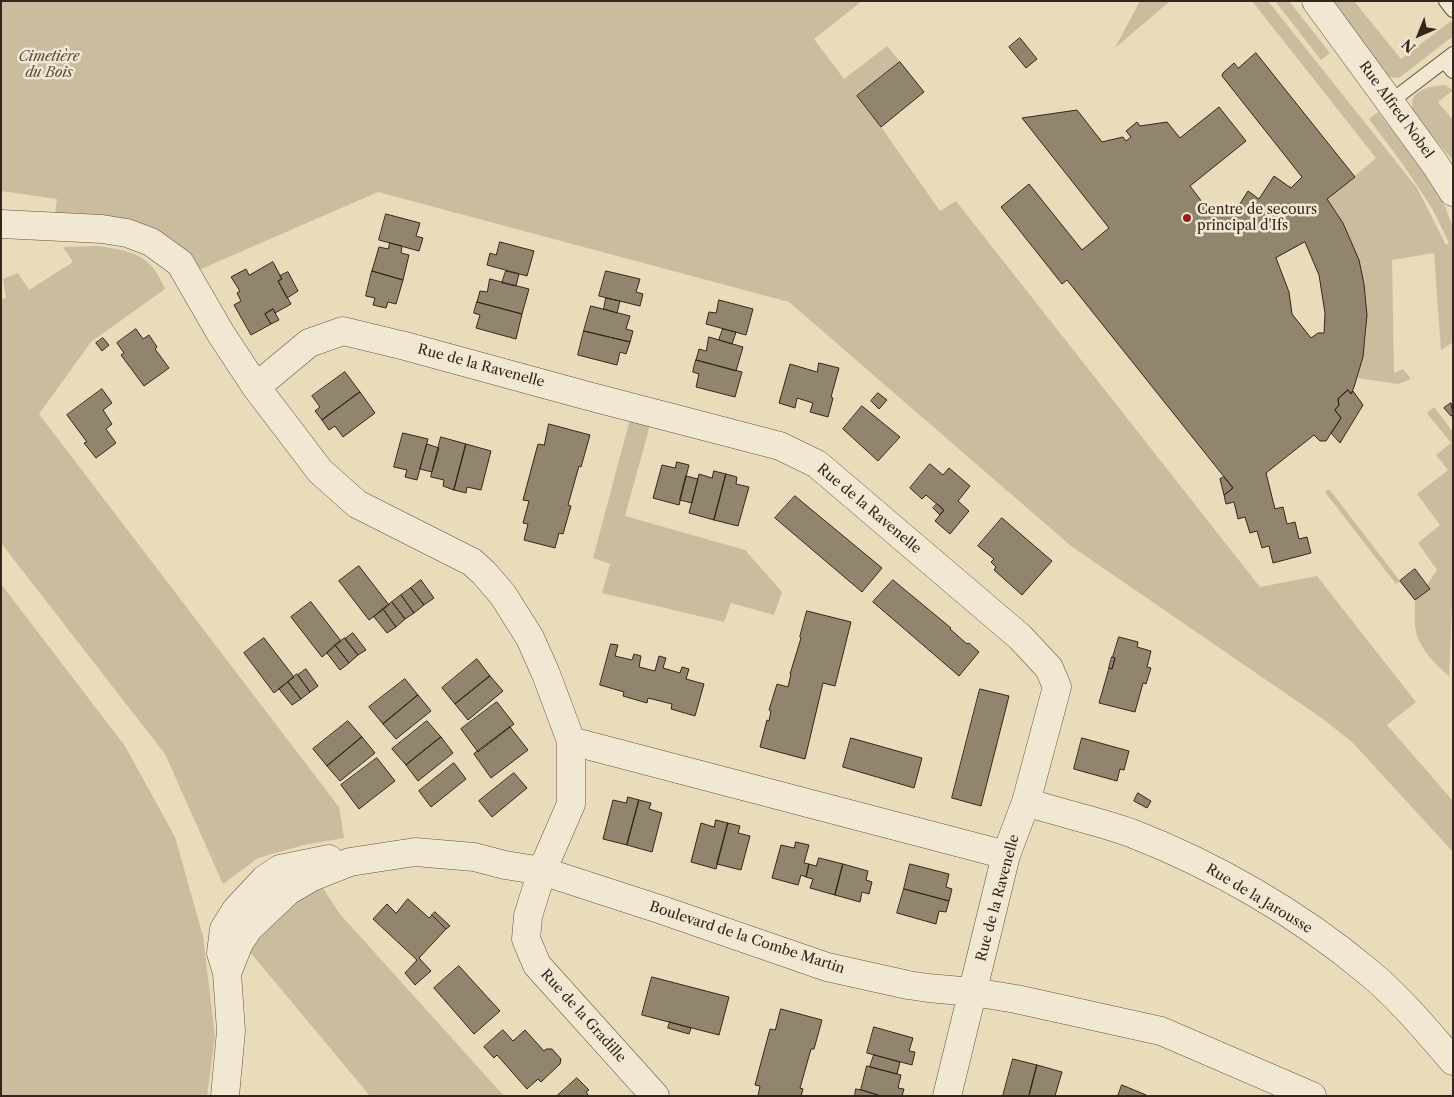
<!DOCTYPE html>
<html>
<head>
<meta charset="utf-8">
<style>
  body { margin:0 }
  #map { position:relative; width:1454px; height:1097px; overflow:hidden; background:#e8dcba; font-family:"Libre Caslon Text",serif }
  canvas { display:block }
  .frame { position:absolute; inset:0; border:2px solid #35261c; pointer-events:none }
  .north { position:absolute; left:1394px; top:10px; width:50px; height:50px; -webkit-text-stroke:4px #f0e8d2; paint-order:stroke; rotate:224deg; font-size:14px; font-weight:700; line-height:20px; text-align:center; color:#35261c }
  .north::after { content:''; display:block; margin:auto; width:18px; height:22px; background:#35261c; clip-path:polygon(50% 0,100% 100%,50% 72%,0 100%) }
</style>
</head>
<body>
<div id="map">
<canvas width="1454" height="1097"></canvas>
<div class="frame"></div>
<div class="north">N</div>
</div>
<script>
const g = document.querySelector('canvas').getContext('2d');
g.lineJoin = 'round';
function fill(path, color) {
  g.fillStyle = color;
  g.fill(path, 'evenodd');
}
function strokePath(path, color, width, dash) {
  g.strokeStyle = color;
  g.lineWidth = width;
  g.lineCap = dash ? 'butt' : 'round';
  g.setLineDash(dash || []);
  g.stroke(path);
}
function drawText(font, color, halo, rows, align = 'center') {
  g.font = font + ' "Libre Caslon Text",serif';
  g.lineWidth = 5;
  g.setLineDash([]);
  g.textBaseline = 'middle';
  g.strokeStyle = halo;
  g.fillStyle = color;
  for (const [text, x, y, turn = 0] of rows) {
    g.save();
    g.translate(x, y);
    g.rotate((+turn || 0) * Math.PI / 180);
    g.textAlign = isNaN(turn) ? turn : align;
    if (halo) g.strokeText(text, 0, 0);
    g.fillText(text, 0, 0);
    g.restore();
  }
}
fill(new Path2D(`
  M1,1H862L814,39L844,79L887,46L900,62L857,97L881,127L940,211L956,201L1260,587L1317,576L1416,702L1387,725L1453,801V852L1353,743L1323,719L1071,546L789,302L378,192L201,269L171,245L54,220L57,199L1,191Z
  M1140,1H1170L1115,48Z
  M1252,1H1268L1417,188L1446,245L1449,243L1432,208L1402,163L1369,119L1378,112L1415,160L1445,206L1453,228V342L1441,350L1434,253L1392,260L1394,373L1403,369L1411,379L1398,384L1357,378C1378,317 1365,251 1327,199L1376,158Z
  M1275,1H1289L1330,53L1321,60Z
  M1328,1H1354L1401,59L1451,21L1453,25L1452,37L1399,78L1389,77Z
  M1445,85L1453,90L1438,102L1453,120V160C1446,152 1415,117 1413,110C1407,90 1431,86 1445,85Z
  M97,246C117,249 140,251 153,268C158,274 162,282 165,289L91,342L39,414L339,807L344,838L304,845L258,858L223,884L165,754L1,543V299L6,298L3,279L18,273L29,290L73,262L63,247Z
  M1434,407L1453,432V583L1449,676C1436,665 1420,649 1416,632C1414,622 1415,610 1415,600L1430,589L1427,585L1437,570L1418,543L1440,525L1417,494L1448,470L1436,455L1451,443L1427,413Z
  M630,419L650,425L625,516L745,550L782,592L774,615L731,603L724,622L602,593L610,564L593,558Z
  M1329,489L1400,581L1396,584L1325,492Z
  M1,584L125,746L175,837L203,936L215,1037L207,1096H1Z
  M319,882L339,913L504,1096H370L245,946Z`), '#cabd9f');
const building = new Path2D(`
  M1020,38L1037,59L1026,68L1009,47Z
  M1256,53L1355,177L1327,199L1343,223L1359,260L1364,284L1367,315L1363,357L1354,387L1351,394L1348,390L1338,399L1339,405L1335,410L1341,418L1326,441H1320L1314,435L1266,473L1275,509L1283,507L1287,524L1295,522L1299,539L1307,537L1311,553L1273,563L1269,546L1262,548L1257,531L1250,533L1245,517L1238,519L1234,502L1226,504L1224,495L1233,488L1067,280L1062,284L1001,207L1029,184L1082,250L1109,228L1022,118L1077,110L1102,142L1123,137L1126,141L1131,137L1126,131L1137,122L1140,126L1167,122L1180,138L1219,107L1246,141L1190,186L1202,202L1233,215L1248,191L1259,199L1274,176L1291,188L1302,177L1222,76L1223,73L1234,63L1238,68ZM1305,242L1319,275L1325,313L1324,333H1318L1311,338L1292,314L1289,292L1276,258Z
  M900,62L924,92L881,127L857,96Z
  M386,214L420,223L416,236L423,238L419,251L379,240Z
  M500,242L534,251L527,276L487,265L490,253L496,255Z
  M390,243L402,246L401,253L409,255L403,280L372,271L379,247L388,249Z
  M273,262L282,279L278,281L291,304L275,313L273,309L265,314L271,324L251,335L234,305L241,301L237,293L240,291L231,277L246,269L249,275Z
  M372,271L403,280L396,304L388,302L386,308L373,305L375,298L366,296Z
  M506,271L519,274L516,286L502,283Z
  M606,271L640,279L636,292L643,294L640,306L599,296Z
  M288,272L298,291L287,298L278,281L282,279L280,276Z
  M490,279L529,289L522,314L477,302L480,291L487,292Z
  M606,298L620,301L617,313L604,309Z
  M719,300L753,309L746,335L706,324L709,312L716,313Z
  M477,302L522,314L516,339L476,328L480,315L474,313Z
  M591,306L630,316L626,329L633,331L630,342L584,331Z
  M273,309L279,320L271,324L265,314Z
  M136,329L143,339L149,335L157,347L155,349L169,368L144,386L121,355L124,353L117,343Z
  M723,329L736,332L732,344L719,340Z
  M584,331L630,342L626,354L620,352L617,365L578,355Z
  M709,337L743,347L736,371L696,360L699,349L706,351Z
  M103,338L109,345L102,351L96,343Z
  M696,360L742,372L735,397L696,387L699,374L693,372Z
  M819,363L839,368L831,397L833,398L828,417L810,412L813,403L797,398L795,408L779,403L790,364L817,372Z
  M345,372L360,392L322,420L315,411L320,407L312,396Z
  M102,389L112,403L103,410L112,424L106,429L116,443L96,458L84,443L87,442L67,415Z
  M1348,390L1351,394L1353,391L1363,405L1340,443L1331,433L1341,418L1335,410L1339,405L1338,399Z
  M360,392L375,413L343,437L335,426L329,430L322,420Z
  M878,393L887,400L879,409L871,401Z
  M1451,403L1453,415L1451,416L1444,408Z
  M862,406L900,437L878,461L843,429Z
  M549,424L590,435L581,467L579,466L568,505L571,506L563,534L559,533L555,548L524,540L528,524L523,523L529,501L523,500L538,444L544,445Z
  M403,433L428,439L417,480L405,477L407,470L394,467Z
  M441,437L466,444L454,490L443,486L444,480L431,477Z
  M427,444L439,448L432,472L420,469Z
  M466,444L491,451L481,490L467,487L466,493L454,490Z
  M677,462L689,465L679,505L653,498L662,465L675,468Z
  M930,464L943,475L949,468L970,486L958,501L969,511L950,534L935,521L944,510L926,495L922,499L910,488Z
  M714,471L726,474L714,520L689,513L699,474L712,478Z
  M726,474L737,477L736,484L749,487L738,526L714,520Z
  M686,476L698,479L692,503L680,500Z
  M1224,477L1233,488L1224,495L1220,479Z
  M795,496L882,568L862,592L775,518Z
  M937,504L944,510L940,515L933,508Z
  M1002,518L1052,561L1022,595L994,570L996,567L991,562L994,559L978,546Z
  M359,566L389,605L369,620L339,581Z
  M1415,569L1430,589L1415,600L1400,581Z
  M421,580L434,598L424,605L411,588Z
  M893,580L951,628L950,629L967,644L969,643L979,652L959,676L873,602Z
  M411,588L424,605L414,613L401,595Z
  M401,595L414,613L405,619L392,602Z
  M311,602L341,641L322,657L291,617Z
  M392,602L405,619L396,627L383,609Z
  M383,609L396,627L387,633L374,617Z
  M807,611L851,622L835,686L823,683L805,759L760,747L767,720L769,721L771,711L769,710L777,684L788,687L791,674H790L801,638L800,637Z
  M353,633L366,650L358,655L345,639Z
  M1119,637L1138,642L1137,647L1151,651L1147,667L1151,668L1146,684L1143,683L1135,712L1099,703L1109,668L1112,669L1115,658L1113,657Z
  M264,638L294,677L274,693L244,653Z
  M345,638L358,655L349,663L335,645Z
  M611,644L618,645L615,656L632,660L634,654L641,656L639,667L655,671L659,656L666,658L663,668L680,673L682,667L689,669L686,679L704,684L695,716L671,709L672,704L648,698L647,703L623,696L624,692L600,685Z
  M335,645L349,663L340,670L327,653Z
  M1112,657L1115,658L1112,669L1109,668Z
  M477,659L490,676L455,704L442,688Z
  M306,669L318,686L310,692L298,675Z
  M297,674L310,692L301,699L288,682Z
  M490,676L503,691L468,720L455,704Z
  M405,679L418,695L383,724L369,707Z
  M288,682L301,699L292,705L279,689Z
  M980,689L1009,696L981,806L952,798Z
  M418,695L431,711L396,739L383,724Z
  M497,702L514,724L478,752L461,729Z
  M348,721L362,737L327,766L313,749Z
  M427,721L441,737L406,765L392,749Z
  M510,727L528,750L491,778L474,754Z
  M362,737L375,753L340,781L327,766Z
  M441,737L453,753L418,781L406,765Z
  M851,738L922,758L914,788L843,767Z
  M1082,738L1129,751L1124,770L1120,769L1117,781L1074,769Z
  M377,758L395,781L359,809L341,785Z
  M454,763L466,779L431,807L419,791Z
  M514,773L527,788L492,817L479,801Z
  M1138,793L1151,801L1147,808L1134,801Z
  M628,797L639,800L627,845L603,839L613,800L626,803Z
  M639,800L651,803L649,809L662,813L652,852L627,845Z
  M716,820L728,823L716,869L691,862L701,823L714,827Z
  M728,823L740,826L738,833L750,836L741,870L717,864Z
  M796,842L809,845L804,863L809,864L806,877L801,875L798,885L772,878L781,845L794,848Z
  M819,858L843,864L835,895L810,888L813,879L806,877L809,864L816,866Z
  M843,864L868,871L866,880L872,882L869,894L862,892L860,902L835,895Z
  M910,864L949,874L946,887L952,889L949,901L904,889Z
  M904,889L949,901L946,912L939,911L936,924L897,913Z
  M408,899L429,918L432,915L446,929L419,958L431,971L415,985L405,973L417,960L373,919L387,904L396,913Z
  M435,912L450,926L446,929L432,915Z
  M459,966L500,1011L474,1034L434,988Z
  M652,977L729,997L719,1035L642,1015Z
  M781,1009L822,1020L814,1049H811L800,1088L803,1089L801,1096H758L760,1086L755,1085L770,1029L775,1030Z
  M670,1022L691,1028L689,1034L668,1028Z
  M874,1027L913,1038L909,1051L915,1052L912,1065L867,1053Z
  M503,1030L513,1041L525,1030L544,1051L546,1049H552L561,1059L560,1064L541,1082L538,1079L527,1089L497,1055L494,1058L484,1047Z
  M874,1055L900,1062L897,1074L870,1067Z
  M1013,1059L1037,1065L1029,1096H1003Z
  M1037,1065L1062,1072L1055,1096H1029Z
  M867,1066L901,1075L898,1088L904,1089L902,1096H881L861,1090Z
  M577,1078L589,1090L586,1092L589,1096H557Z
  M1122,1085L1146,1095V1096H1118Z
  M856,1089L862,1090L881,1096H855Z`);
fill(building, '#92856e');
strokePath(building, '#35261c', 1);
const lane = new Path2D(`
  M1446,1L1453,10
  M1444,61L1453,71
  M1390,102L1453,54`);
const street = new Path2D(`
  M1316,1L1435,164L1453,192
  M1,224L102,229L127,233L151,242L180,263L221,334L256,387L320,471L357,504L472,562L484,573L503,595L530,638L546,674L571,741V804L542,871L528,916L526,939L537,965L655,1096
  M256,387L309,343L343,331L405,346L588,396L780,446L817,464L1020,637L1049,668L1057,687L1026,802L1006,855L947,1096
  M571,741L1006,855
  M1026,802C1060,813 1098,821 1131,833C1214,865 1299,914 1367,971C1399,997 1426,1030 1453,1061
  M227,973L239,943L249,928L288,891L312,877L350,862L415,852L474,857L505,865L542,871L659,909L827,967L908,985L928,988L973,992L1016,999L1161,1031L1312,1096
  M225,1096L231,1031L227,973L221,953L224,929L236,910L265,879L280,869L329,859`);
strokePath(lane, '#625444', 16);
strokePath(street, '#625444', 29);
strokePath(lane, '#f0e8d2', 14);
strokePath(street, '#f0e8d2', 28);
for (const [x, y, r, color] of [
  [1187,218,5,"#8f2418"]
]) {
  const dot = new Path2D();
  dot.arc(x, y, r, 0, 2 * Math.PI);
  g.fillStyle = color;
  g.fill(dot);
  strokePath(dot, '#f0e8d2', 2);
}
drawText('italic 14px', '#5a4c3d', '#f0e8d2', [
  ["Cimetière",49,57],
  ["du Bois",49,73]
]);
drawText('14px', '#35261c', '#f0e8d2', [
  ["Rue Alfred Nobel",1396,110,54],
  ["Rue de la Ravenelle",481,366,15],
  ["Rue de la Ravenelle",869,509,40],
  ["Rue de la Ravenelle",998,898,-75],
  ["Rue de la Jarousse",1259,899,31],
  ["Boulevard de la Combe Martin",747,938,18],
  ["Rue de la Gradille",583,1016,48]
]);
drawText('14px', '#35261c', '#f0e8d2', [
  ["Centre de secours",1197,210],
  ["principal d'Ifs",1197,226]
], 'left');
</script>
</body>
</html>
